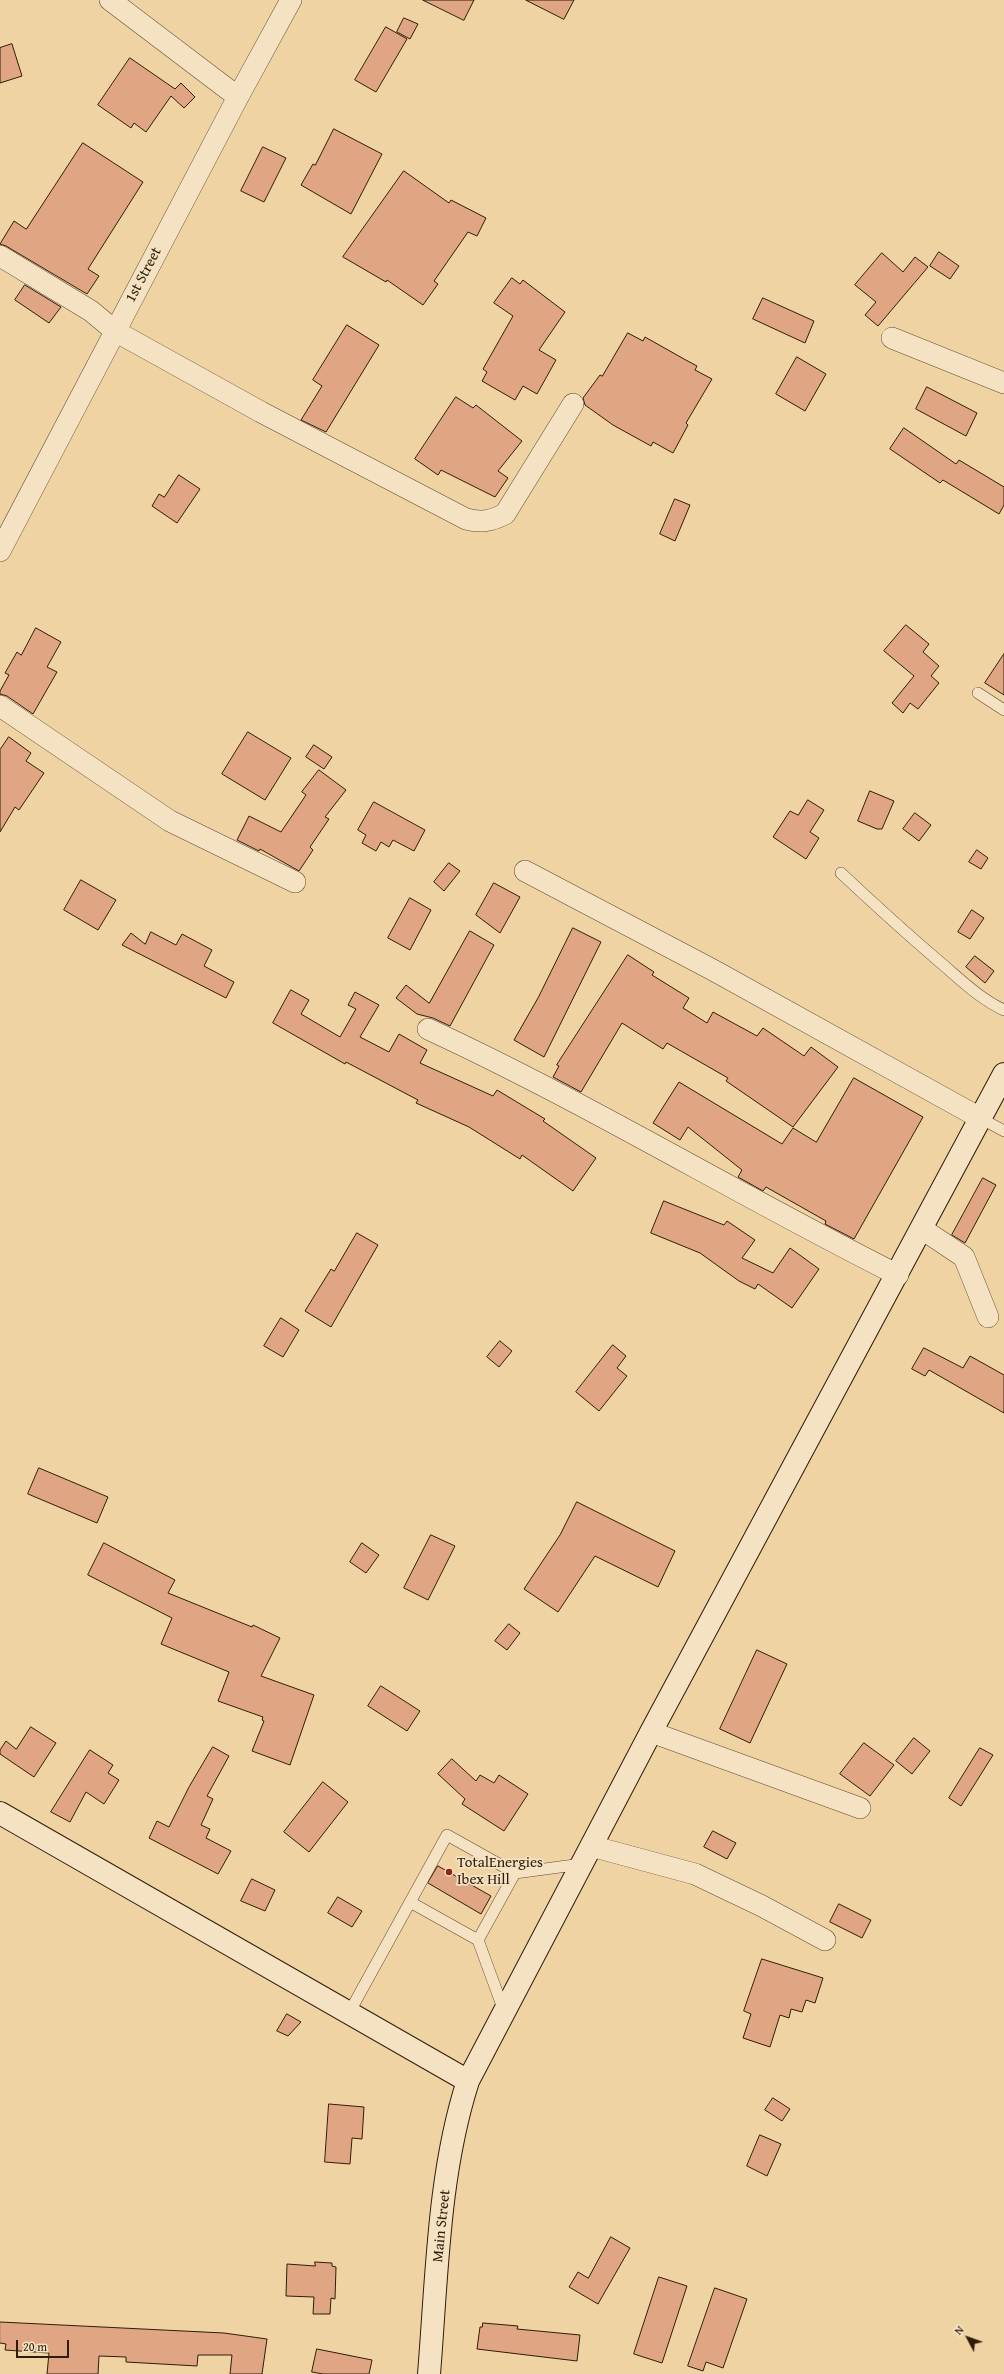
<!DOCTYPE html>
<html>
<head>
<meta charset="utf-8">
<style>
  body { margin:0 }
  #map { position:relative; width:1004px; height:2374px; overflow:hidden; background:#efd3a3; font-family:"Gentium Book Plus",serif }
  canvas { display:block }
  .north { position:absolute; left:948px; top:2318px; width:40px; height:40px; -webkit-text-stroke:3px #f5e2c3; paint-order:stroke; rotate:311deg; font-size:11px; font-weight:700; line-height:16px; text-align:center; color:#2f1d0a }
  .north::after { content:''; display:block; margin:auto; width:14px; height:18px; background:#2f1d0a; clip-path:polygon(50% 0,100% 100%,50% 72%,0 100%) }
  .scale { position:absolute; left:16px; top:2340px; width:53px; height:18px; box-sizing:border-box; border:2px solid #2f1d0a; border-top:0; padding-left:5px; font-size:12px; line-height:14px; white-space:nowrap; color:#2f1d0a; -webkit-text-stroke:3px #f5e2c3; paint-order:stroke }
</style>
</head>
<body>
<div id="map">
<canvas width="1004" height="2374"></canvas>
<div class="north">N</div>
<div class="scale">20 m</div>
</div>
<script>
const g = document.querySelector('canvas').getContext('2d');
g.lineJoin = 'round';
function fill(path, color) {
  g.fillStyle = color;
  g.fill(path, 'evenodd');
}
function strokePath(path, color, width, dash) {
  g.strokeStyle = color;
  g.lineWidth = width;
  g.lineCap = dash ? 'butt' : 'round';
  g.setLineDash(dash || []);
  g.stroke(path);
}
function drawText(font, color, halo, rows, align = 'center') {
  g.font = font + ' "Gentium Book Plus",serif';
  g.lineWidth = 3.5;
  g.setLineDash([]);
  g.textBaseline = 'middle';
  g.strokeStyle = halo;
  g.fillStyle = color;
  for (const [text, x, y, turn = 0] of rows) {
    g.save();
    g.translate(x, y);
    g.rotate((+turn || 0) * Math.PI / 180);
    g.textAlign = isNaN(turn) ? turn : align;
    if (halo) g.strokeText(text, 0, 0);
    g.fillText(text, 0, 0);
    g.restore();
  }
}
const building = new Path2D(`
  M423,0H474L464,20Z
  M526,0H574L564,19Z
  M404,18L418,24L410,39L397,32Z
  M386,27L407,39L376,92L355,80Z
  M12,44L22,76L0,83V48Z
  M130,58L175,89L181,83L195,97L184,108L171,96L146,132L134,123L131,128L98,105Z
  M334,129L382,154L351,214L301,185L313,164L315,165Z
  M83,143L143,182L88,269L99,276L87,294L6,246L0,244L14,221L26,229Z
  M263,147L286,158L264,202L241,191Z
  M404,171L449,203L451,200L486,218L477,236L468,232L434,281L438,284L423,305L387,280L386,282L343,257Z
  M939,252L959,266L950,279L930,266Z
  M882,253L903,272L915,257L928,267L878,326L865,315L876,302L855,285Z
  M512,278L520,284L523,280L565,312L539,350L556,360L537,394L523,386L515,400L482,381L487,372L483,369L513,316L494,303Z
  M25,285L61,307L49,323L15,300Z
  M763,298L814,321L805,343L753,319Z
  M347,325L379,345L326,432L301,420L322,386L313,380Z
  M628,333L643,341L645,337L684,359L697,366L695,370L712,379L686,423L688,425L673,453L653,442L651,446L613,425L585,405L583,398L600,375L602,376Z
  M797,357L826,374L805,411L776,394Z
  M927,387L977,413L966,436L916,409Z
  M456,397L473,408L476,405L522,441L498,471L508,478L495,497L441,470L438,475L415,459Z
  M904,428L956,464L959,460L1004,487V505L999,514L943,480L940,483L890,449Z
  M179,475L200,489L177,523L152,506L159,494L164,497Z
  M675,499L690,505L675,541L660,534Z
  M906,625L929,644L923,652L939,666L931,676L939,683L918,709L910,703L903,713L892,703L914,676L884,651Z
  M36,628L61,642L47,667L57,672L33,714L7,696L0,694V691L9,675L5,673L17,652L21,655Z
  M1004,654V695L985,683Z
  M248,732L291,758L265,800L222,774Z
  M9,737L31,753L26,761L44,773L19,810L15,807L0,832V750Z
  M314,745L332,757L324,769L306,757Z
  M319,770L346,790L325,817L329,819L310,847L313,850L299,871L260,849L259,851L237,840L249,816L281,832L306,795L302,792Z
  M870,791L894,801L882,829H877L858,821Z
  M808,800L824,810L810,832L819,838L806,859L773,837L790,811L798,815Z
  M374,802L425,830L414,851L393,840L389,847L381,842L376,851L362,843L366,835L358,830Z
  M915,813L931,825L919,841L903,829Z
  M977,850L988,858L981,869L969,862Z
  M449,863L460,871L444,891L434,882Z
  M81,880L116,900L98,930L64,910Z
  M494,883L520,897L500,933L476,915Z
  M410,898L431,910L410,950L388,938Z
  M972,910L984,918L970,939L958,932Z
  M573,928L601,942L544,1057L514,1040L538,998Z
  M470,931L494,945L450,1026L433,1018L417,1014L396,998L406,985L429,1003Z
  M151,932L176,945L182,934L212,950L204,966L234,982L226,998L122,945L131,933L145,944Z
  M628,955L654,972L652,975L689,998L683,1008L707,1023L713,1012L757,1036L763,1028L804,1056L811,1047L838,1067L793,1127L726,1081L728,1078L667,1043L663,1049L622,1023L581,1092L553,1077L559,1066L557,1065Z
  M975,956L994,971L985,983L966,967Z
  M291,990L309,1000L301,1014L340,1037L356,1009L348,1005L355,992L379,1005L360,1037L389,1052L399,1034L427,1050L420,1063L493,1096L497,1090L545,1119L543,1121L596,1158L573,1191L522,1155L520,1159L469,1127L416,1103L418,1100L346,1062L345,1064L273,1023Z
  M854,1078L923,1117L854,1239L825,1224L826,1221L766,1187L763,1191L738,1177L742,1170L688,1127L680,1140L653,1123L679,1082L782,1144L793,1128L816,1142Z
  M983,1178L996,1185L965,1243L952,1235Z
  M664,1201L724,1225L727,1221L755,1240L742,1258L773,1273L790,1248L819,1269L792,1308L758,1284L755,1289L739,1281L700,1253L651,1233Z
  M357,1233L378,1245L331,1327L305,1311L331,1269L334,1271Z
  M281,1318L299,1330L283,1357L264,1346Z
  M500,1341L512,1351L499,1367L487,1357Z
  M613,1345L626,1356L617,1368L627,1376L599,1411L576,1392Z
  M924,1348L963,1368L970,1356L1004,1375V1413L929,1370L925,1376L912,1369Z
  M39,1468L108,1497L97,1523L28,1494Z
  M577,1502L675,1551L658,1587L595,1556L558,1612L524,1589L560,1535Z
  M431,1535L455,1546L428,1600L404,1588Z
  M104,1543L175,1580L168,1593L252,1627L253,1625L280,1638L261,1676L314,1695L290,1765L252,1751L264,1721L262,1720L263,1717L218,1701L229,1672L161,1644L172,1618L88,1575Z
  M362,1543L379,1555L366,1573L350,1562Z
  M509,1624L520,1633L507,1650L495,1641Z
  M757,1650L787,1664L750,1743L720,1729Z
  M381,1686L420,1711L407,1731L368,1706Z
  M31,1727L56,1743L34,1777L0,1754V1750L6,1741L16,1749Z
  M914,1738L930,1751L912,1774L896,1761Z
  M864,1743L894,1765L870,1796L840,1774Z
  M213,1747L229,1756L207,1796L213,1799L201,1825L210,1829L206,1838L231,1851L218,1874L149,1838L157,1821L169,1827L189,1787Z
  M980,1748L993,1755L961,1806L949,1798Z
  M90,1750L113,1765L108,1773L119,1780L104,1804L86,1792L70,1822L51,1812Z
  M452,1759L476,1781L480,1775L494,1783L499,1775L528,1794L504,1831L462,1804L465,1799L438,1774Z
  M323,1782L348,1802L309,1852L284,1832Z
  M713,1831L736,1843L727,1859L704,1847Z
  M438,1866L491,1896L481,1914L428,1883Z
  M252,1879L275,1890L265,1911L241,1901Z
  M338,1897L362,1911L352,1927L328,1913Z
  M839,1904L871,1920L862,1938L830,1922Z
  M762,1959L823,1978L815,2003L806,2000L802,2012L791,2009L789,2018L780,2015L770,2047L743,2038L751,2014L744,2011Z
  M287,2014L301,2022L288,2036L277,2031Z
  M773,2098L790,2109L782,2121L765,2110Z
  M329,2104L364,2107L362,2139L352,2138L350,2164L325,2162Z
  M760,2135L781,2144L767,2176L747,2166Z
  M611,2237L630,2248L598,2304L569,2287L578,2272L588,2278Z
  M315,2262L332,2263V2266L336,2267L335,2299L331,2298L330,2314H313L314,2297L286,2296L287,2264L315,2266Z
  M659,2277L687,2286L662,2363L634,2354Z
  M715,2288L747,2299L723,2368L706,2362L703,2371L688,2366Z
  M0,2322L224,2333L267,2339L262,2374H230L232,2355H198L197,2366L126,2362V2357L99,2356L98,2374H47L49,2353L5,2350L6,2344L0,2343Z
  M483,2323L518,2326L517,2329L580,2335L577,2361L477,2349L480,2327H482Z
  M317,2349L372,2360L369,2374H323L312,2372Z`);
fill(building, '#e0a683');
strokePath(building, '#2f1d0a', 1);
const lane = new Path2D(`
  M978,693L1004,710
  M841,873C874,904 907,934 941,963C961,980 980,999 1004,1010
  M980,1118L1004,1131
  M515,1873L582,1864
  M478,1940L504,2011
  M349,2013L447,1835L515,1873L478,1940L410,1902`);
const street = new Path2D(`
  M110,0L238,97
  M0,256L91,311L115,331L261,412L466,519C481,523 491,521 505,514L573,404
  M892,338L1004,383
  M0,551L238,97L291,0
  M0,706L170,821L295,882
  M525,871L713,970L980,1118
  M428,1029C588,1103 740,1196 898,1275
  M922,1229L964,1257L988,1317
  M651,1732L860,1808
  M591,1846L695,1874L762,1906L825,1940`);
const secondary = new Path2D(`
  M0,1813L468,2081
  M429,2374C437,2277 438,2174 468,2081L651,1732L1004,1074`);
strokePath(lane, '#5f4a30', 12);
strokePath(street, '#5f4a30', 22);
strokePath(secondary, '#2f1d0a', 24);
strokePath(lane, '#f5e2c3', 11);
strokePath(street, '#f5e2c3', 21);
strokePath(secondary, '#f5e2c3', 22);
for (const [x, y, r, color] of [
  [449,1872,4,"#8f2418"]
]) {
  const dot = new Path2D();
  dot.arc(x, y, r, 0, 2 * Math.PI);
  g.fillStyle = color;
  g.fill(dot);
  strokePath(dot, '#f5e2c3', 1.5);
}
drawText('15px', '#2f1d0a', '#f5e2c3', [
  ["1st Street",144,275,-62],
  ["Main Street",442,2226,-84]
]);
drawText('15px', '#2f1d0a', '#f5e2c3', [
  ["TotalEnergies",457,1863],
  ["Ibex Hill",457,1880]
], 'left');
</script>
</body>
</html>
